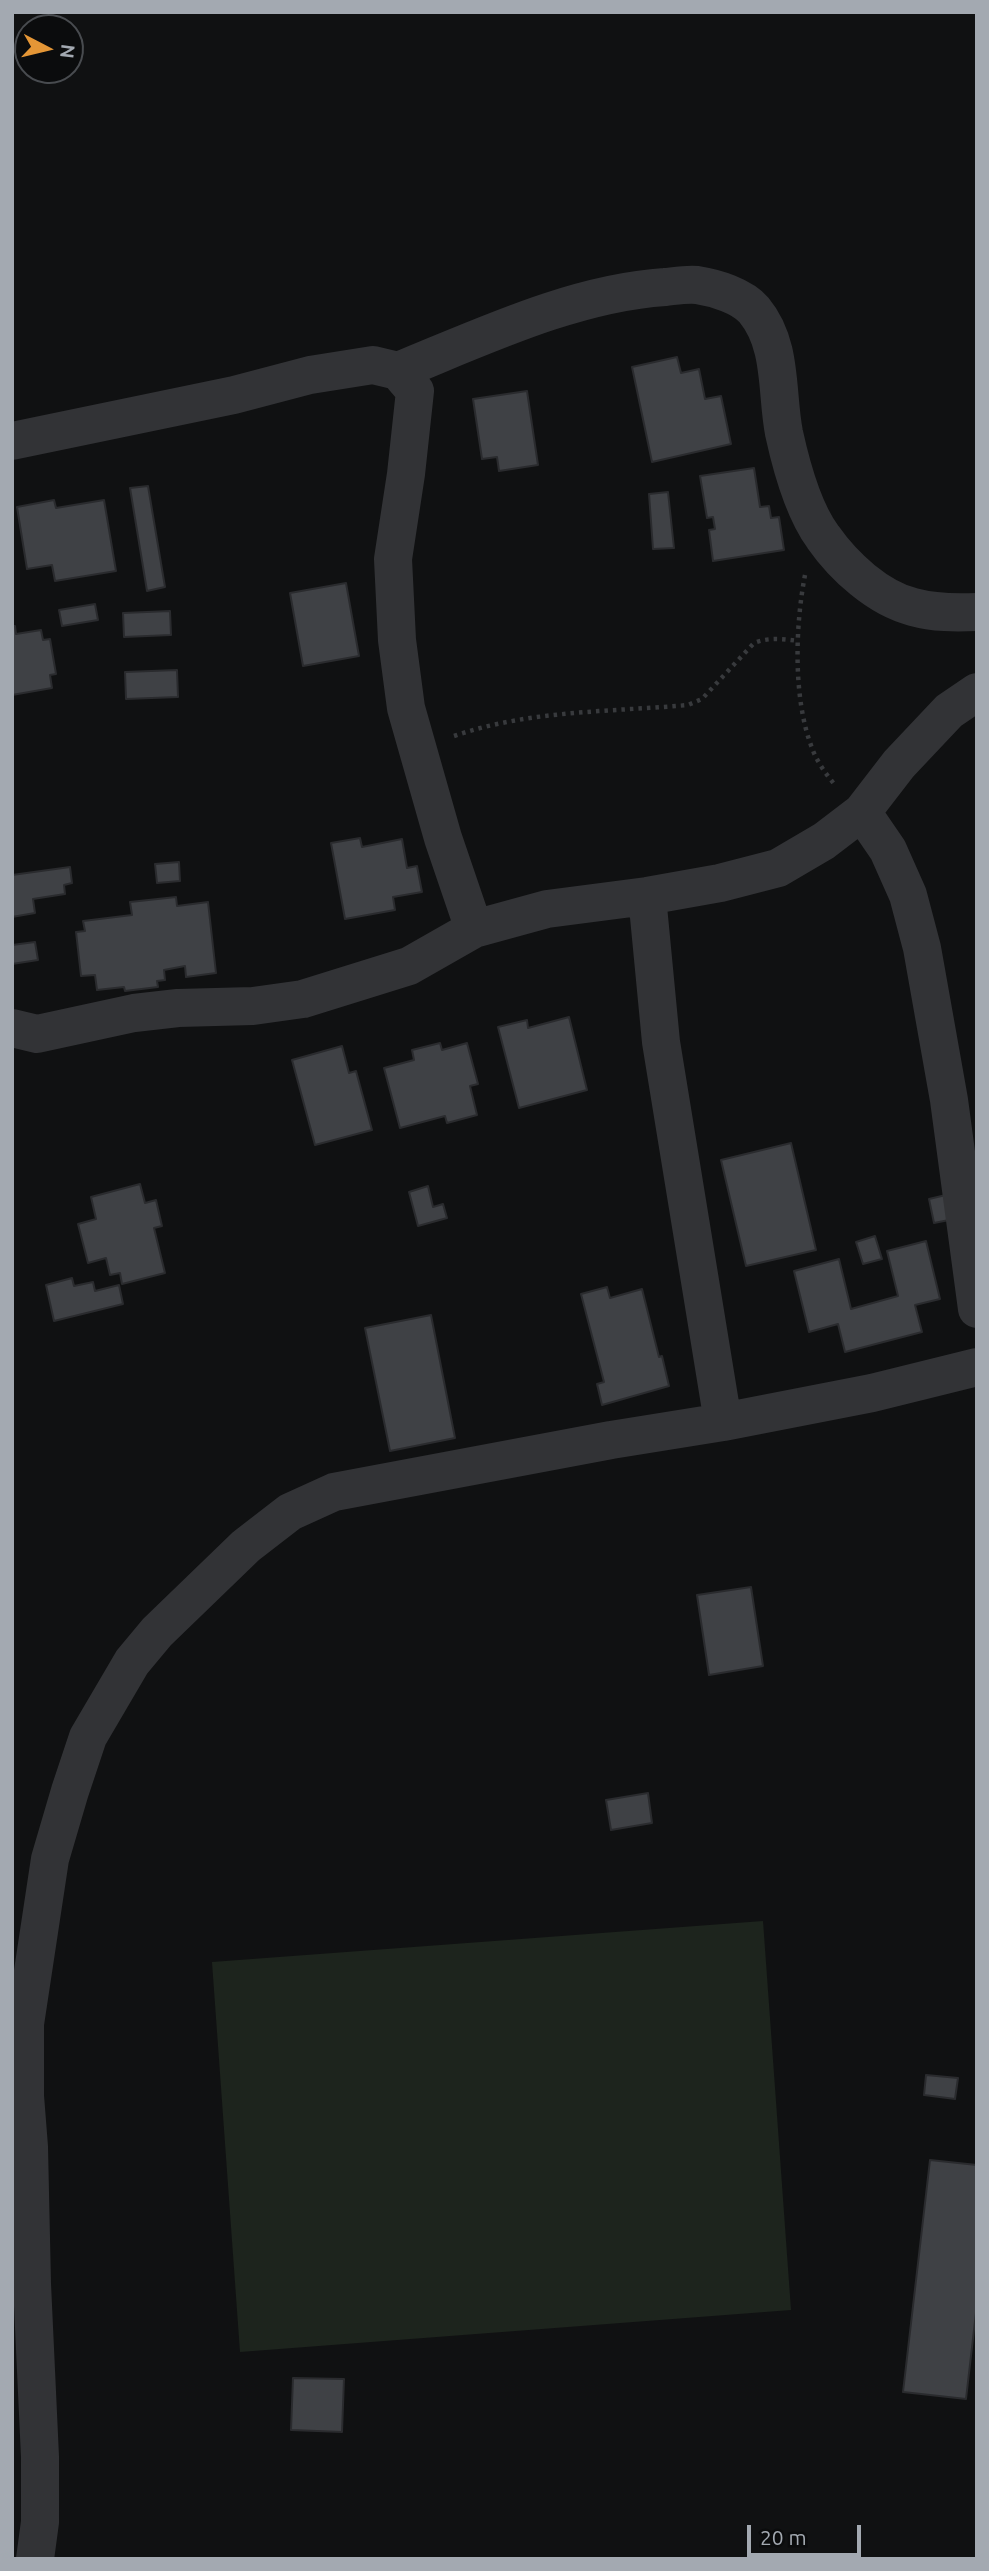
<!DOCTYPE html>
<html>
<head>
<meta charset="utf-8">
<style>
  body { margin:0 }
  #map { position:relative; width:989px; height:2571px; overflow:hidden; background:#101112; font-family:Ubuntu,sans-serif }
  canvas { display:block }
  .frame { position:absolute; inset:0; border:14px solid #a3a9b1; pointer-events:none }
  .north { position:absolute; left:14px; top:14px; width:70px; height:70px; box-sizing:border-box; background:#0b0c0d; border:2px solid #484b4f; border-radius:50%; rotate:97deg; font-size:19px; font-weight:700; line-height:28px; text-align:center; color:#a3a9b1 }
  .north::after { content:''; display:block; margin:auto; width:24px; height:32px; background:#e49636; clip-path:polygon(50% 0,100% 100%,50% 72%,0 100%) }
  .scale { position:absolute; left:747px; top:2525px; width:114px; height:32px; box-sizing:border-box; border:4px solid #a3a9b1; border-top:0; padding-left:9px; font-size:21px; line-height:24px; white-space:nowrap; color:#a3a9b1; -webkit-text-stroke:5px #0b0c0d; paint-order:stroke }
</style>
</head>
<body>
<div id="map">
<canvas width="989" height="2571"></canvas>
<div class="frame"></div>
<div class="north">N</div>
<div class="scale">20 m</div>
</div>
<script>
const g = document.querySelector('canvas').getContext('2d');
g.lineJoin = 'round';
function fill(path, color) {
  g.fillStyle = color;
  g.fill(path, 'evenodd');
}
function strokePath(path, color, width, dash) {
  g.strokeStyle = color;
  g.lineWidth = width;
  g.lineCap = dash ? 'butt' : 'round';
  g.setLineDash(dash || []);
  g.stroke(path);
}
fill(new Path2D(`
  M763,1921L791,2310L240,2352L212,1962Z`), '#1d241d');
const building = new Path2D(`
  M677,357L681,373L699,369L705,399L721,396L731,444L652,462L632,367Z
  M527,391L538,465L499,471L497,457L482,459L473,399Z
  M754,468L760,507L769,506L771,518L779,517L784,550L713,561L709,530L715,529L713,517L707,518L700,476Z
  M148,486L165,587L147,591L130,488Z
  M668,492L674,548L653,549L649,494Z
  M54,500L56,508L104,500L116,571L55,581L52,565L27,569L17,507Z
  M346,583L359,656L303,666L290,593Z
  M95,604L98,620L62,626L59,610Z
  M170,611L171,635L124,637L123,613Z
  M12,626H15L16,634L41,630L43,640L50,639L56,674L50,675L52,688L12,695Z
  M177,670L178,697L126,699L125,672Z
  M360,838L362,847L402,839L407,868L417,866L422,892L393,897L395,910L345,919L331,843Z
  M179,862L180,881L157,883L155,864Z
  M70,867L72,883L64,885L65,894L33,899L35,913L12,917V875Z
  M176,897L177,906L208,902L216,973L186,977L185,966L164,970L165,980L157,981L158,987L125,991L124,987L97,990L95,975L81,976L76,932L85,931L83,921L132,915L130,902Z
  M35,942L38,960L12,964V945Z
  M569,1017L587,1090L519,1108L498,1027L527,1020L528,1028Z
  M440,1043L442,1050L467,1043L478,1084L470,1086L477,1115L447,1123L445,1116L400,1128L384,1068L414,1060L412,1050Z
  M342,1046L349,1073L356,1071L372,1130L315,1145L292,1060Z
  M791,1143L816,1250L746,1266L721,1160Z
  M140,1184L145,1203L156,1200L162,1226L154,1228L165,1273L122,1284L120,1273L110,1275L106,1258L88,1263L78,1224L96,1219L91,1197Z
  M428,1186L433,1207L443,1204L447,1218L418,1226L409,1192Z
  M950,1194L954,1219L934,1223L929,1199Z
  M875,1236L882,1259L863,1264L856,1242Z
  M926,1241L940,1299L915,1305L922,1332L845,1352L838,1324L809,1332L794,1271L839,1259L851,1309L898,1296L887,1251Z
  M72,1278L74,1286L93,1282L95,1291L119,1285L123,1304L54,1321L46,1285Z
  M607,1287L610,1298L642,1289L659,1357L662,1356L669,1386L602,1405L597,1384L604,1382L581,1294Z
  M431,1315L455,1438L390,1451L365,1328Z
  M751,1587L763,1666L709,1675L697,1595Z
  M648,1793L652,1823L611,1830L606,1800Z
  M926,2075L958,2078L955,2099L924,2095Z
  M930,2160L977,2165V2304L966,2399L903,2392Z
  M293,2378L344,2379L342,2432L291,2430Z`);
fill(building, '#3f4145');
strokePath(building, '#2a2b2e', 2);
strokePath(new Path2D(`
  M805,575C795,627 793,699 812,748C817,762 826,774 835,785
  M454,736C529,710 610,712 688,705L702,699L754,643C769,637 783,639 799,641`), '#383a3d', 4.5, [3.5, 5]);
strokePath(new Path2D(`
  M398,371C482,337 574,293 665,287C675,286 687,284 697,285C716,288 742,296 754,310C783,345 776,392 784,433C791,465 803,510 823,537C844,567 878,598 913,607C935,613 955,613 977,612
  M12,441L234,395L310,375L373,365L398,371L415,391L406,474L393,559L397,640L406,708L443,838L474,929
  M862,812L888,850L908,895L922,948L949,1100L977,1309
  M647,896L661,1042L723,1422
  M12,1028L37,1034L134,1013L178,1008L253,1006L303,999L409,966L474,929L547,909L647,896L720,883L778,868L824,841L862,812L899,764L949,711L977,692
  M35,2559L40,2522V2457L32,2284L29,2147L25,2096V2024L50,1859L70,1791L88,1737L132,1662L157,1632L246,1546L290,1512L334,1492L611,1440L723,1422L872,1393L977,1367`), '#323336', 38);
</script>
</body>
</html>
